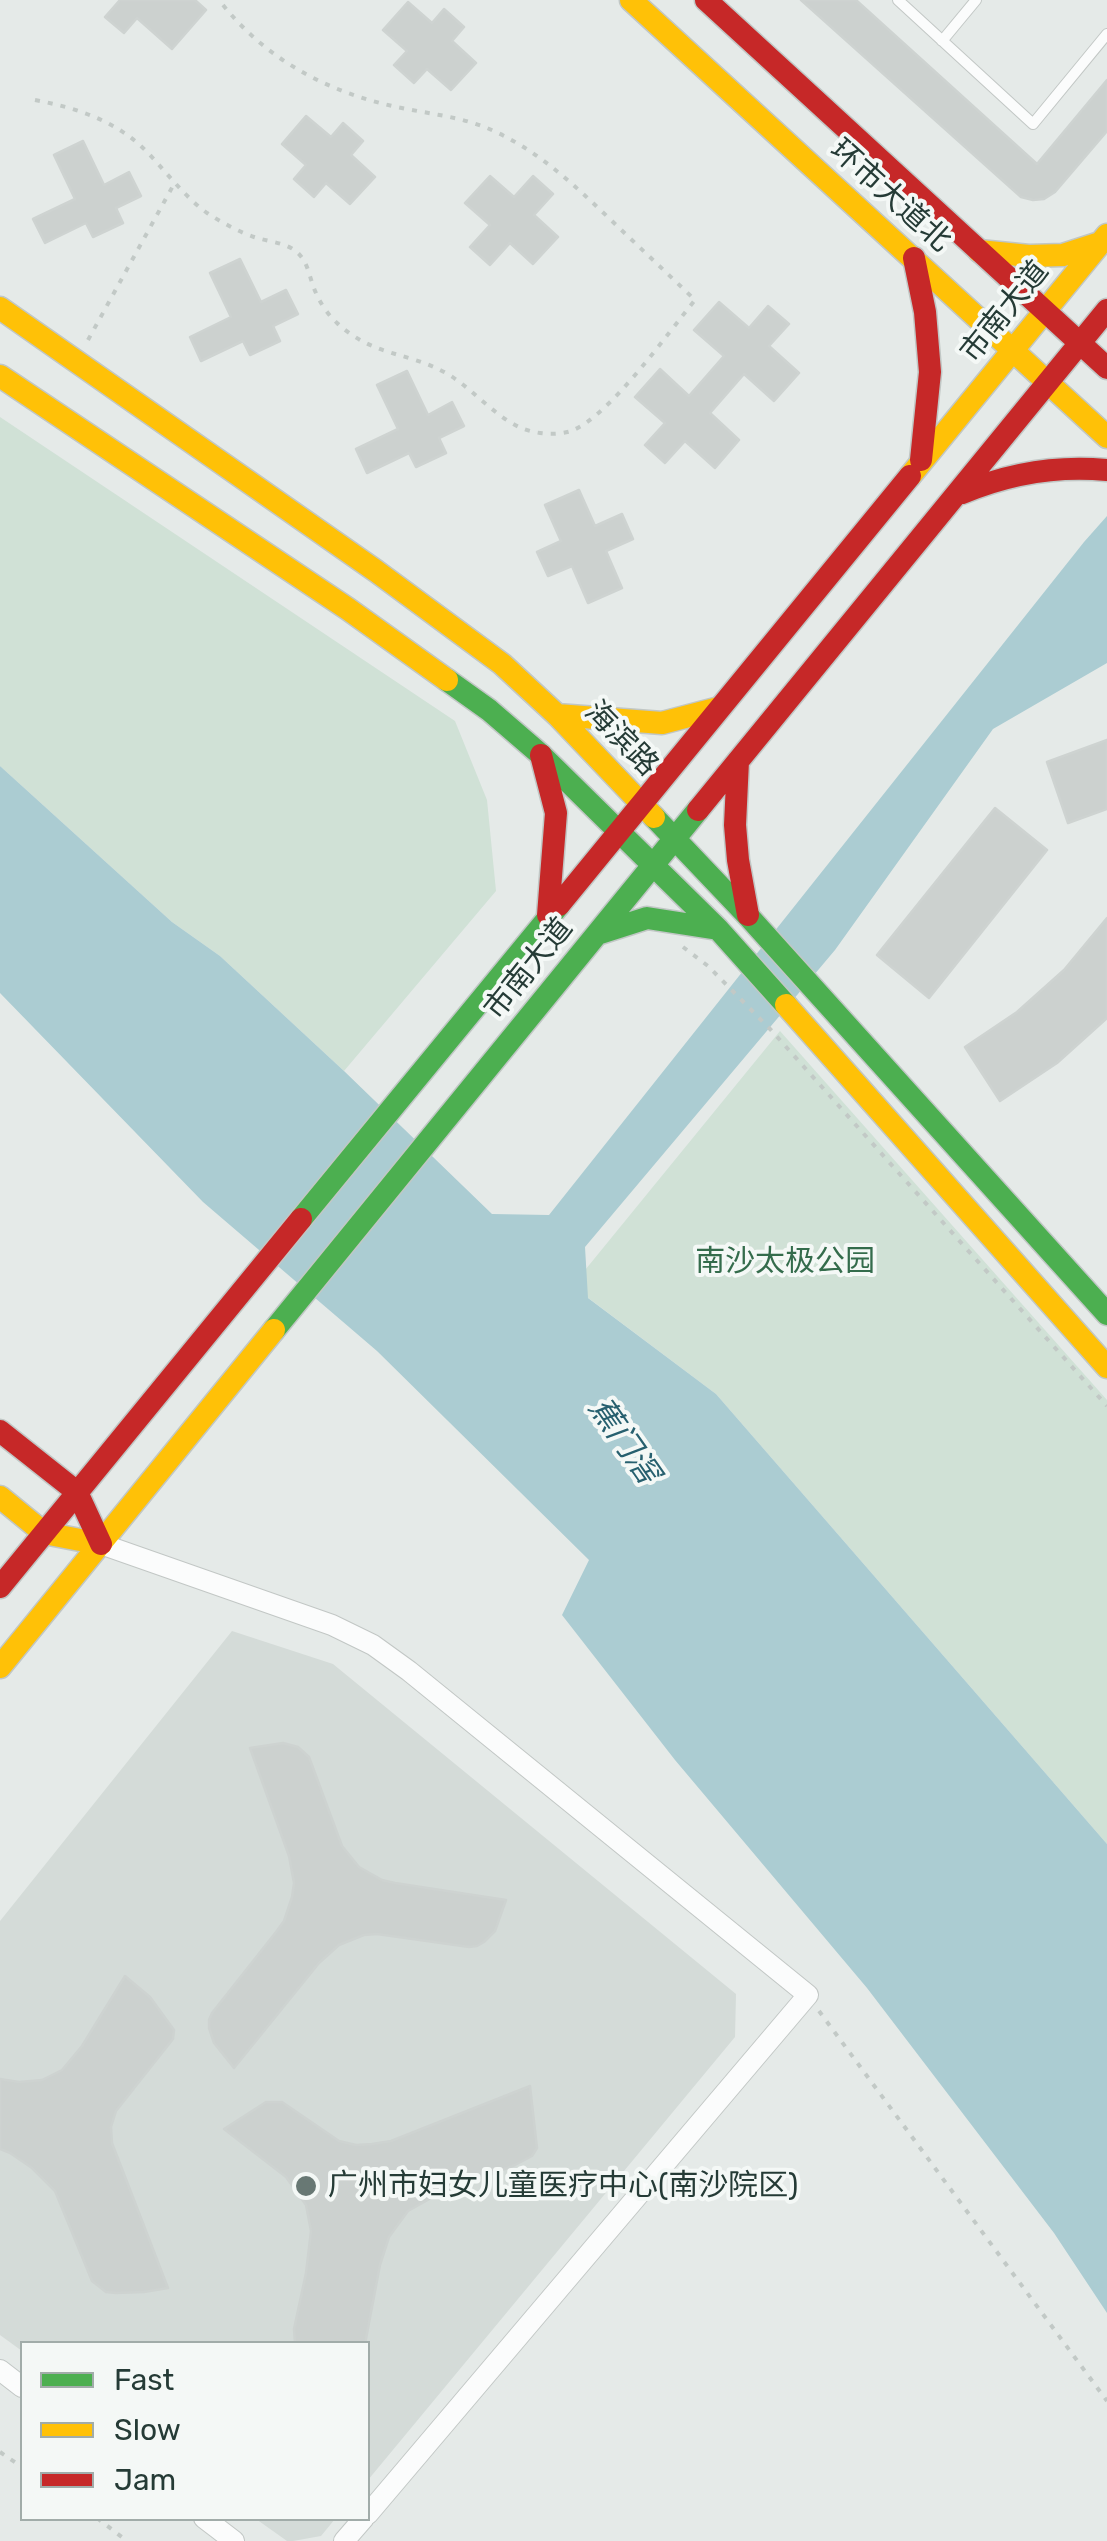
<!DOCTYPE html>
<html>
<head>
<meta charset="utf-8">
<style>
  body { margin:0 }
  #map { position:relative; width:1107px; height:2541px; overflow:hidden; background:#e5eae8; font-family:Rubik,sans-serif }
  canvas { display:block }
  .legend { position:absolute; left:20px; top:2341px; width:350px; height:180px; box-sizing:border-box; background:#f4f8f6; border:2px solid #a1aca9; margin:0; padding:12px 18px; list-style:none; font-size:30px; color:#253b36 }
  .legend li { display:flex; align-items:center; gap:20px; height:50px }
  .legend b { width:50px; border:2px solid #a1aca9 }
</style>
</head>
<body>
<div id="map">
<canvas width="1107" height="2541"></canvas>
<ul class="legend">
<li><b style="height:12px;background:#4caf50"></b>Fast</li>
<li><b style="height:12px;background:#ffc107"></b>Slow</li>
<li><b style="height:12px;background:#c62828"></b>Jam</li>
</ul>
</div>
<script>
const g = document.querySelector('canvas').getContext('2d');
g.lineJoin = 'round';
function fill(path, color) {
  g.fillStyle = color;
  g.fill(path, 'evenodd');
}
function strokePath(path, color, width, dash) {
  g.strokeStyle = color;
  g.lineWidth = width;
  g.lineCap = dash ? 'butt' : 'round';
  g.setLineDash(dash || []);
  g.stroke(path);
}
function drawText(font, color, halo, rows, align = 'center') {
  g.font = font + ' Rubik,"Noto Sans SC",sans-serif';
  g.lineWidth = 8;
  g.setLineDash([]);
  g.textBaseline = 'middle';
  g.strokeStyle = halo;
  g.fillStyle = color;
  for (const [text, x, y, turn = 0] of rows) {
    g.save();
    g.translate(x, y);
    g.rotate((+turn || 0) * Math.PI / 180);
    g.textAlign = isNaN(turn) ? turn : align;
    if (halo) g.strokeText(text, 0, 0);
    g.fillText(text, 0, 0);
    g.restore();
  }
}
fill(new Path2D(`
  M232,1631L333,1664L736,1994L735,2037L368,2480V2344H22V2351L0,2335V1921Z
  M256,2519H335L321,2536L293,2541H287Z`), '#d4dbd8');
fill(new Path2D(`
  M0,417L455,721L487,800L496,891L344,1071L220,956L172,922L0,766Z
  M780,1031L1107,1400V1844L716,1394L587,1297L581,1275Z`), '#d0e1d6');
fill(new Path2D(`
  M1107,516V663L993,729L835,950L585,1247L588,1298L716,1394L1107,1844V2313L1054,2233L867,1988L675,1760L562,1615L589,1560L377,1351L203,1202L0,993V766L172,922L220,956L344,1071L492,1214L549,1215L1084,542Z`), '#abccd2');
const building = new Path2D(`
  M120,0H195L206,10L172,49L137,18L124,33L105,17Z
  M801,0H856L1037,164L1107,80V131L1055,192L1044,199L1033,200L1021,197Z
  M408,2L432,23L444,9L464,27L452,41L476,63L451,90L427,69L414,83L394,65L407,51L383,30Z
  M306,116L331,137L343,123L363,141L351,155L375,177L350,204L326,183L314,197L294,179L306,165L282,144Z
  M83,141L104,185L129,172L141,196L116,208L123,223L93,237L86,223L45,243L33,219L75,199L54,155Z
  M490,176L514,197L533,176L553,194L534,215L558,237L533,264L510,243L490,265L470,247L490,225L465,203Z
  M240,259L261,302L286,290L298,314L273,326L280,341L250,355L243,341L201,361L190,337L231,317L210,273Z
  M719,302L749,328L768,306L789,324L769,346L799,373L774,401L744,374L710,413L739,440L715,468L685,441L665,463L645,445L665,423L635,397L660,369L689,396L724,356L694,330Z
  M407,371L428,415L452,402L464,426L439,438L446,453L416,467L409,453L367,473L356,449L398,429L377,385Z
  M579,490L595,526L622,514L633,539L606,551L622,588L588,603L572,566L548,576L537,552L561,541L545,505Z
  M1107,740V809L1068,823L1047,762Z
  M995,808L1047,850L929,998L877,955Z
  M1107,918V1018L1057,1063L1000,1101L965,1047L1017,1012L1064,970Z
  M283,1743L298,1747L309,1757L342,1846L359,1867L382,1880L395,1883L506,1900L495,1931L484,1942L477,1946L469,1947L377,1934L364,1935L339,1945L319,1963L234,2068L214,2043L209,2028V2020L212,2013L276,1932L284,1921L292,1897L294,1883L289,1856L250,1748Z
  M125,1976L150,1997L174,2030L173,2039L116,2111L111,2127L112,2143L168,2288L144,2292L116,2293L106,2292L92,2281L55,2191L32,2168L10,2153L0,2149V2079L19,2082L42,2080L62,2070L82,2046Z
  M530,2086L537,2148L532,2156L515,2165L433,2197L408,2211L389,2237L380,2265L365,2344H295L294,2329L306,2273L311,2231L306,2205L286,2177L224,2129L266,2102H282L339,2141L356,2145L372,2144L391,2141Z`);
fill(building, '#ccd1cf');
strokePath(building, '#ced3d1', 2.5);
const lane = new Path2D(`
  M898,0L1033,124L1107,34
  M942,41L976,0`);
const street = new Path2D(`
  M101,1544L332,1625L373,1645L409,1671L808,1995L368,2514
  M0,2370L22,2387
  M204,2518L234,2541
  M344,2541L364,2518`);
const fast = new Path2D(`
  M447,680L489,710L540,754L718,929L786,1005
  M654,817L749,917L1107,1314
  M597,934L647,918L718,929
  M301,1219L559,905
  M274,1330L698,810`);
const slow = new Path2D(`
  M631,0L1107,437
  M979,251L1029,256L1063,255L1100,243
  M0,308L376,571L502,664L557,715L654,817
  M0,376L348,609L447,680
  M910,476L1107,235
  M557,715L662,723L719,708
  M786,1005L1107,1367
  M0,1497L44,1533L101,1544
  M0,1667L274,1330`);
const jam = new Path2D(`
  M706,0L1107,368
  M914,258L925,312L930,372L921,460
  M962,493C1010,473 1056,465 1107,470
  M541,755L556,813L548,915
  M738,761L735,825L738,860L748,915
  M698,810L1107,310
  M559,905L910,476
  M0,1431L77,1492L101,1544
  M0,1587L301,1219`);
strokePath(lane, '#c2c7c5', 12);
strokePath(street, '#c2c7c5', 22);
strokePath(fast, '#c1c7c5', 25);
strokePath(slow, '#c1c7c5', 25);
strokePath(jam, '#c1c7c5', 25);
strokePath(new Path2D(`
  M35,100C77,108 118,121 149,154C168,174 184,196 207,213C221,222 239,232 254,237C266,241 280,242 291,248C309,258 308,276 316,293C320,303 329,316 337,323C374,357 406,351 446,373C472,388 492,414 519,427C534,434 555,436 571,431C609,417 667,334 695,300C667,273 639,247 611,220C575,186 541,153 496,132C467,118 437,115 407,109C332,95 266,61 219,0
  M88,340L174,184
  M683,947L708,966L771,1030L1107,1406
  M819,2011L1107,2401
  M0,2452L22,2467
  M97,2518L127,2541`), '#c2c9c6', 4, [5, 8]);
strokePath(lane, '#fbfcfc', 10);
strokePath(street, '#fbfcfc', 20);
strokePath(fast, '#4caf50', 22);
strokePath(slow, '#ffc107', 22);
strokePath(jam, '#c62828', 22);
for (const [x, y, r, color] of [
  [306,2186,12,"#687874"]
]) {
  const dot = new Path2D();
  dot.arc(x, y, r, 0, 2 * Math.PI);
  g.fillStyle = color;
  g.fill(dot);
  strokePath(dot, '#f4f8f6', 4);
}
drawText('30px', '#253b36', '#f4f8f6', [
  ["环市大道北",890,196,42],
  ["市南大道",1005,312,-51],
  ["海滨路",621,739,46],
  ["市南大道",529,969,-51]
]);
drawText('30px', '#346c4c', '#f4f8f6', [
  ["南沙太极公园",785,1262]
]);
drawText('30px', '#253b36', '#f4f8f6', [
  ["广州市妇女儿童医疗中心(南沙院区)",328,2186]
], 'left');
drawText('italic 32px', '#27606f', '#f4f8f6', [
  ["蕉门滘",623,1441,55]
]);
</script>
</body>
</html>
